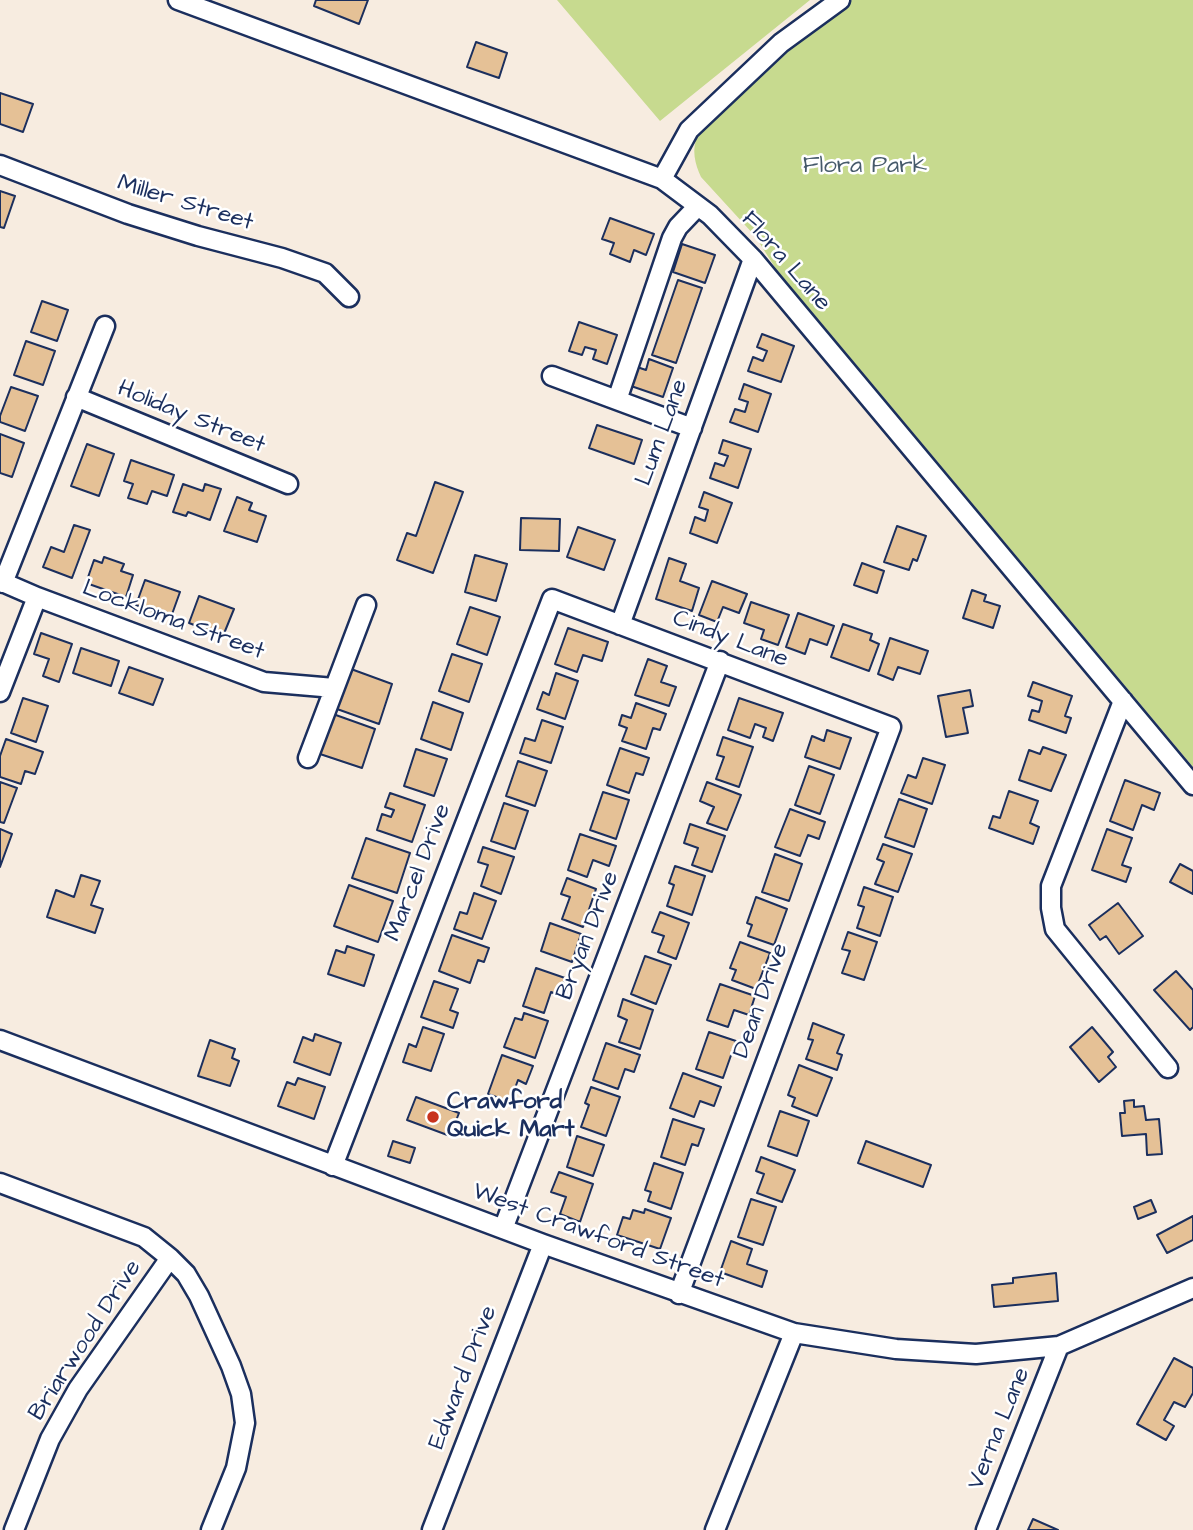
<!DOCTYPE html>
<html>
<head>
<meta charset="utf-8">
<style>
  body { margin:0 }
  canvas { display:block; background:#f7ece0 }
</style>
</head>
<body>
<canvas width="1193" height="1530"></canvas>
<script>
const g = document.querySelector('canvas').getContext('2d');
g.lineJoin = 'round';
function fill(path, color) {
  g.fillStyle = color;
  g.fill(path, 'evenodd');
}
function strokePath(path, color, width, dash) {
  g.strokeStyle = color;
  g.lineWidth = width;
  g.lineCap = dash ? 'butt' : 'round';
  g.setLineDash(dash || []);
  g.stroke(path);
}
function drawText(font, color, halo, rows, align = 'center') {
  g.font = font + ' "Architects Daughter",sans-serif';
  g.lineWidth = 5;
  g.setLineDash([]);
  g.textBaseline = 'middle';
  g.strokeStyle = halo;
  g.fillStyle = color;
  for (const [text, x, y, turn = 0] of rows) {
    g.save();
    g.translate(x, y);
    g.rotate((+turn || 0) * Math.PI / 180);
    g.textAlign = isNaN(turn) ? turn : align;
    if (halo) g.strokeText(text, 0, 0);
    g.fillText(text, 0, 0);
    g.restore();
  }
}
fill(new Path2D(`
  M557,0H810L660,121Z
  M852,0H1193V767L776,269L755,236L701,177C695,164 691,149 698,135C703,124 714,116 723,107C762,68 807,33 852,0Z`), '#c7da8f');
const building = new Path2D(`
  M316,0H368L359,24L314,6Z
  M476,42L507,53L499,78L467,67Z
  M0,93L33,104L23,132L0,124Z
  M0,191L15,196L4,228L0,227Z
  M610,218L654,234L646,255L634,250L630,262L610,254L614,243L602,239Z
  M682,244L715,255L705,283L673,272Z
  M678,280L702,288L676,363L652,355Z
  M42,301L68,310L57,341L31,332Z
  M579,322L617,335L607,364L593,359L596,350L585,347L582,355L569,351Z
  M762,334L794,346L781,382L748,371L753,357L763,361L767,351L757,347Z
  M26,341L55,351L43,385L14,375Z
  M649,359L673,368L663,397L631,386L637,367L646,370Z
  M744,384L771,394L758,432L730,422L735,409L745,412L748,402L739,399Z
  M11,387L38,396L25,431L0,422V416Z
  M597,425L642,440L634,464L589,448Z
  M0,434L24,443L12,477L0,473Z
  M723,440L751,449L738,488L710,478L715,463L724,466L728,456L719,453Z
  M87,444L114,454L99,496L71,486Z
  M131,460L174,475L167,496L152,491L147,504L128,498L133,484L124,481Z
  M435,482L463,492L433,573L397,560L407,533L416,536Z
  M183,484L203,491L205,484L221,489L210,520L188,512L186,516L173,512Z
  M704,492L732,503L717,543L690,533L695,517L705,521L708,510L699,507Z
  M237,497L252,503L249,510L266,516L257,542L224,531Z
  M521,518L560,519L559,551L520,550Z
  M74,525L90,530L72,578L43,567L51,547L64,552Z
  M897,526L926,536L917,561L913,559L909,570L884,562Z
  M578,527L615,540L604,570L567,557Z
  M475,555L507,564L496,601L465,592Z
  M104,557L124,564L121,571L133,575L126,597L86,583L94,560L102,563Z
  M669,558L686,564L680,581L699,588L692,611L656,599Z
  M862,563L884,571L877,593L854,585Z
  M145,580L180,592L171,617L136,605Z
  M712,581L747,594L739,613L723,607L717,622L699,615Z
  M972,590L986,595L984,601L1000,606L993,628L963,618Z
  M199,596L234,609L223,636L189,623Z
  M751,602L789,615L778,645L761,639L764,630L744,623Z
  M470,607L500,617L487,655L457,644Z
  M798,613L834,626L827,645L810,639L805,654L786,647Z
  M843,624L872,634L870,640L879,644L869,671L831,657Z
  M568,628L608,642L602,661L583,655L577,672L555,664Z
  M41,633L72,644L59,682L43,676L49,659L34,654Z
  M890,638L928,651L920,674L898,667L893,680L878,674Z
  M81,648L119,661L111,686L73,673Z
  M452,654L482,664L469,702L439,691Z
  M648,659L667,666L661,682L676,687L669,706L635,695Z
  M129,667L163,679L153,705L119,693Z
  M351,669L392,684L379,724L337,709Z
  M556,673L578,681L565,719L537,709L543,692L549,695Z
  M1033,682L1072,696L1065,716L1071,718L1066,733L1029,720L1032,710L1039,712L1042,701L1028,696Z
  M970,690L973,706L963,708L968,733L946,737L938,696Z
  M23,698L48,706L36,742L11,733Z
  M739,698L783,713L773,741L763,737L766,728L755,724L750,738L728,730Z
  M433,702L463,713L451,750L421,739Z
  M636,703L666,714L660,730L653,728L646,749L622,741L627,728L619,725L622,715L631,718Z
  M333,714L375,729L362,768L320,754Z
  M542,720L563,727L551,763L520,753L525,738L535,741Z
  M827,730L851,738L840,769L805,757L812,736L824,741Z
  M723,737L753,747L739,787L716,779L724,757L717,755Z
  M6,739L43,752L35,774L25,771L21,784L0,777V756Z
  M1043,747L1066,755L1051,791L1019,780L1029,750L1040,754Z
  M620,748L649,758L643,775L636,773L629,793L607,785Z
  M416,749L447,759L434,796L404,786Z
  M923,758L945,765L932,804L901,793L908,775L916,778Z
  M518,761L547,771L535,806L506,796Z
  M809,766L834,775L820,814L795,805Z
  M1125,780L1160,793L1154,810L1142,805L1133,830L1110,821Z
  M0,782L17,788L4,823L0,822Z
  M707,782L741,795L727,830L707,823L714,807L700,801Z
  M1009,791L1038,801L1030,823L1039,827L1033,844L989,828L993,816L1000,818Z
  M603,792L629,800L616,839L590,830Z
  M390,793L425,805L412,842L377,830L382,814L391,817L394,810L385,807Z
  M899,799L927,809L914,847L885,837Z
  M504,803L528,811L515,849L491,841Z
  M790,809L825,822L819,839L808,835L800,856L775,847Z
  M690,824L725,836L712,872L692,865L698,848L684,843Z
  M0,829L12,834L0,867Z
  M1107,829L1132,838L1122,865L1131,868L1126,882L1092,870Z
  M580,834L616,846L609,866L593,860L587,877L568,870Z
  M366,838L410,853L397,893L352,878Z
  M883,844L912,854L898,892L875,884L884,862L877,859Z
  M483,847L514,857L501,894L481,886L488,865L478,862Z
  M775,854L802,864L789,901L762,892Z
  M1180,864L1193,871V894L1170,882Z
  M675,866L705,876L692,915L667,906L674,885L669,883Z
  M81,875L100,881L91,905L103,909L95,933L47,917L56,890L74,897Z
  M567,878L596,889L583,927L562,919L570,897L561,894Z
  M349,885L393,901L378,942L334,926Z
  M864,887L893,897L880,936L857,928L864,907L858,905Z
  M474,893L496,901L482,939L454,929L460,912L467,914Z
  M756,897L787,909L774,945L748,936L752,925L747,923Z
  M1118,903L1143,936L1119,954L1106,936L1100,940L1089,925Z
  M660,912L689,923L676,959L658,952L664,936L652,932Z
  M550,923L581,934L572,962L541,951Z
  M848,932L877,942L864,980L842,973L850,951L842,949Z
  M452,935L489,948L484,962L478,960L470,983L439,971Z
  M740,942L770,953L756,989L732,980L736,970L730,968Z
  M347,946L374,955L364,986L328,974L336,950L345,953Z
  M645,956L671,965L656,1004L631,994Z
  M536,968L565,978L560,995L551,992L544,1013L523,1006Z
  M1176,971L1193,990V1027L1190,1030L1154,990Z
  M434,981L458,989L450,1010L458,1013L453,1028L421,1017Z
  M720,984L755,996L749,1015L734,1010L728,1027L707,1020Z
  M623,999L653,1010L640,1049L619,1042L627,1020L618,1016Z
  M524,1013L548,1021L535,1058L504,1047L515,1018L522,1020Z
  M813,1023L844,1035L837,1053L842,1055L837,1070L806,1059L813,1040L808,1039Z
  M423,1027L444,1034L431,1071L403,1062L409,1044L416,1047Z
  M1092,1027L1113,1052L1108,1057L1116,1067L1099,1082L1070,1047Z
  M709,1032L736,1041L723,1078L696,1069Z
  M315,1034L341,1043L330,1075L294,1062L303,1037L313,1041Z
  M210,1040L235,1049L232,1058L239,1061L230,1086L198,1076Z
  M606,1043L640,1055L634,1072L625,1069L618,1089L593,1080Z
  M502,1055L533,1066L526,1084L518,1080L510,1102L488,1094Z
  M799,1065L832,1078L817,1116L792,1106L795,1098L788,1095Z
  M683,1073L721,1087L714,1106L700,1101L694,1117L670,1108Z
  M298,1078L325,1087L314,1119L278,1106L287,1082L295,1085Z
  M591,1087L620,1097L606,1136L581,1127L589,1105L585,1103Z
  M416,1097L459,1113L450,1136L407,1120Z
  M1134,1100V1107L1144,1106L1146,1120L1159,1119L1162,1154L1147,1155L1146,1134L1122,1136L1120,1113H1125L1124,1101Z
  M780,1111L809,1121L797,1156L768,1146Z
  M673,1119L704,1129L698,1146L692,1144L685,1165L661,1157Z
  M577,1136L604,1145L593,1176L567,1167Z
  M393,1141L415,1148L410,1163L388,1156Z
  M866,1141L931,1165L923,1187L858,1163Z
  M761,1157L795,1170L782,1202L757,1193L764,1174L756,1171Z
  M654,1163L683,1173L671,1209L648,1201L651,1192L645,1190Z
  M559,1172L593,1184L580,1222L560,1214L566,1197L551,1192Z
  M751,1199L776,1207L763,1245L738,1237Z
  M1151,1200L1156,1212L1138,1219L1134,1207Z
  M645,1209L671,1218L660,1249L617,1235L623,1217L630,1219L633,1210L644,1213Z
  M1193,1216V1240L1167,1253L1157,1235Z
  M731,1241L752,1249L747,1264L767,1271L762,1287L720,1272Z
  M1056,1273L1058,1301L994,1307L992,1285L1013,1283V1278Z
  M1174,1358L1193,1368V1393L1185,1407L1174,1402L1164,1420L1174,1426L1166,1440L1137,1424Z
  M1033,1519L1058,1530H1028Z`);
fill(building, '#e5c196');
strokePath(building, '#1b2f5e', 2);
const minor = new Path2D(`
  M178,0L662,179L710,215L753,259L1193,785
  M0,165L128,214L198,236L282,258L325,273L349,297
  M662,179L689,130L781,43L840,0
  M552,376L692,428
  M76,397L288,484
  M617,400L672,238L678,227L698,206
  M0,581L37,597L264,682L334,688
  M3,583L105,326
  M620,625L753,259
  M0,692L37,597
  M1123,701L1051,886V908L1055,929L1168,1068
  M308,758L366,605
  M0,1040L543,1244L794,1333L896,1349L976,1354L1059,1346L1193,1288
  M333,1166L552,599L891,727L679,1294
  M0,1183L144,1237L170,1258L186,1274L199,1296L231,1366L241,1394L245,1423L236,1468L211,1530
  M503,1229L720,661
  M14,1530L50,1439L78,1389L170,1258
  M432,1530L543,1244
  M715,1530L794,1333
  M986,1530L1059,1346`);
strokePath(minor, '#1b2f5e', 23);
strokePath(minor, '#fff', 18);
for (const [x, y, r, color] of [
  [433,1117,7,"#c8321e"]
]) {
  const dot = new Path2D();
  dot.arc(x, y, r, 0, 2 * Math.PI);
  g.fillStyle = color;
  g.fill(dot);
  strokePath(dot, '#fff', 2.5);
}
drawText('24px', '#465a6a', '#fff', [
  ["Flora Park",865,167]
]);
drawText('24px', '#1b2f5e', '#fff', [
  ["Miller Street",185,204,17],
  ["Flora Lane",785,262,49],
  ["Holiday Street",191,418,22],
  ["Lum Lane",663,433,-70],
  ["Lockloma Street",173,621,20],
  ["Cindy Lane",730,640,21],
  ["Marcel Drive",419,873,-69],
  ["Bryan Drive",589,936,-69],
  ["Dean Drive",762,1001,-70],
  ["West Crawford Street",598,1237,20],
  ["Briarwood Drive",86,1341,-57],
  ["Edward Drive",464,1378,-69],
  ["Verna Lane",1000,1429,-68]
]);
drawText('bold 24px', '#1b2f5e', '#fff', [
  ["Crawford",447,1103],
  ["Quick Mart",447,1131]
], 'left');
</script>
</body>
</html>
